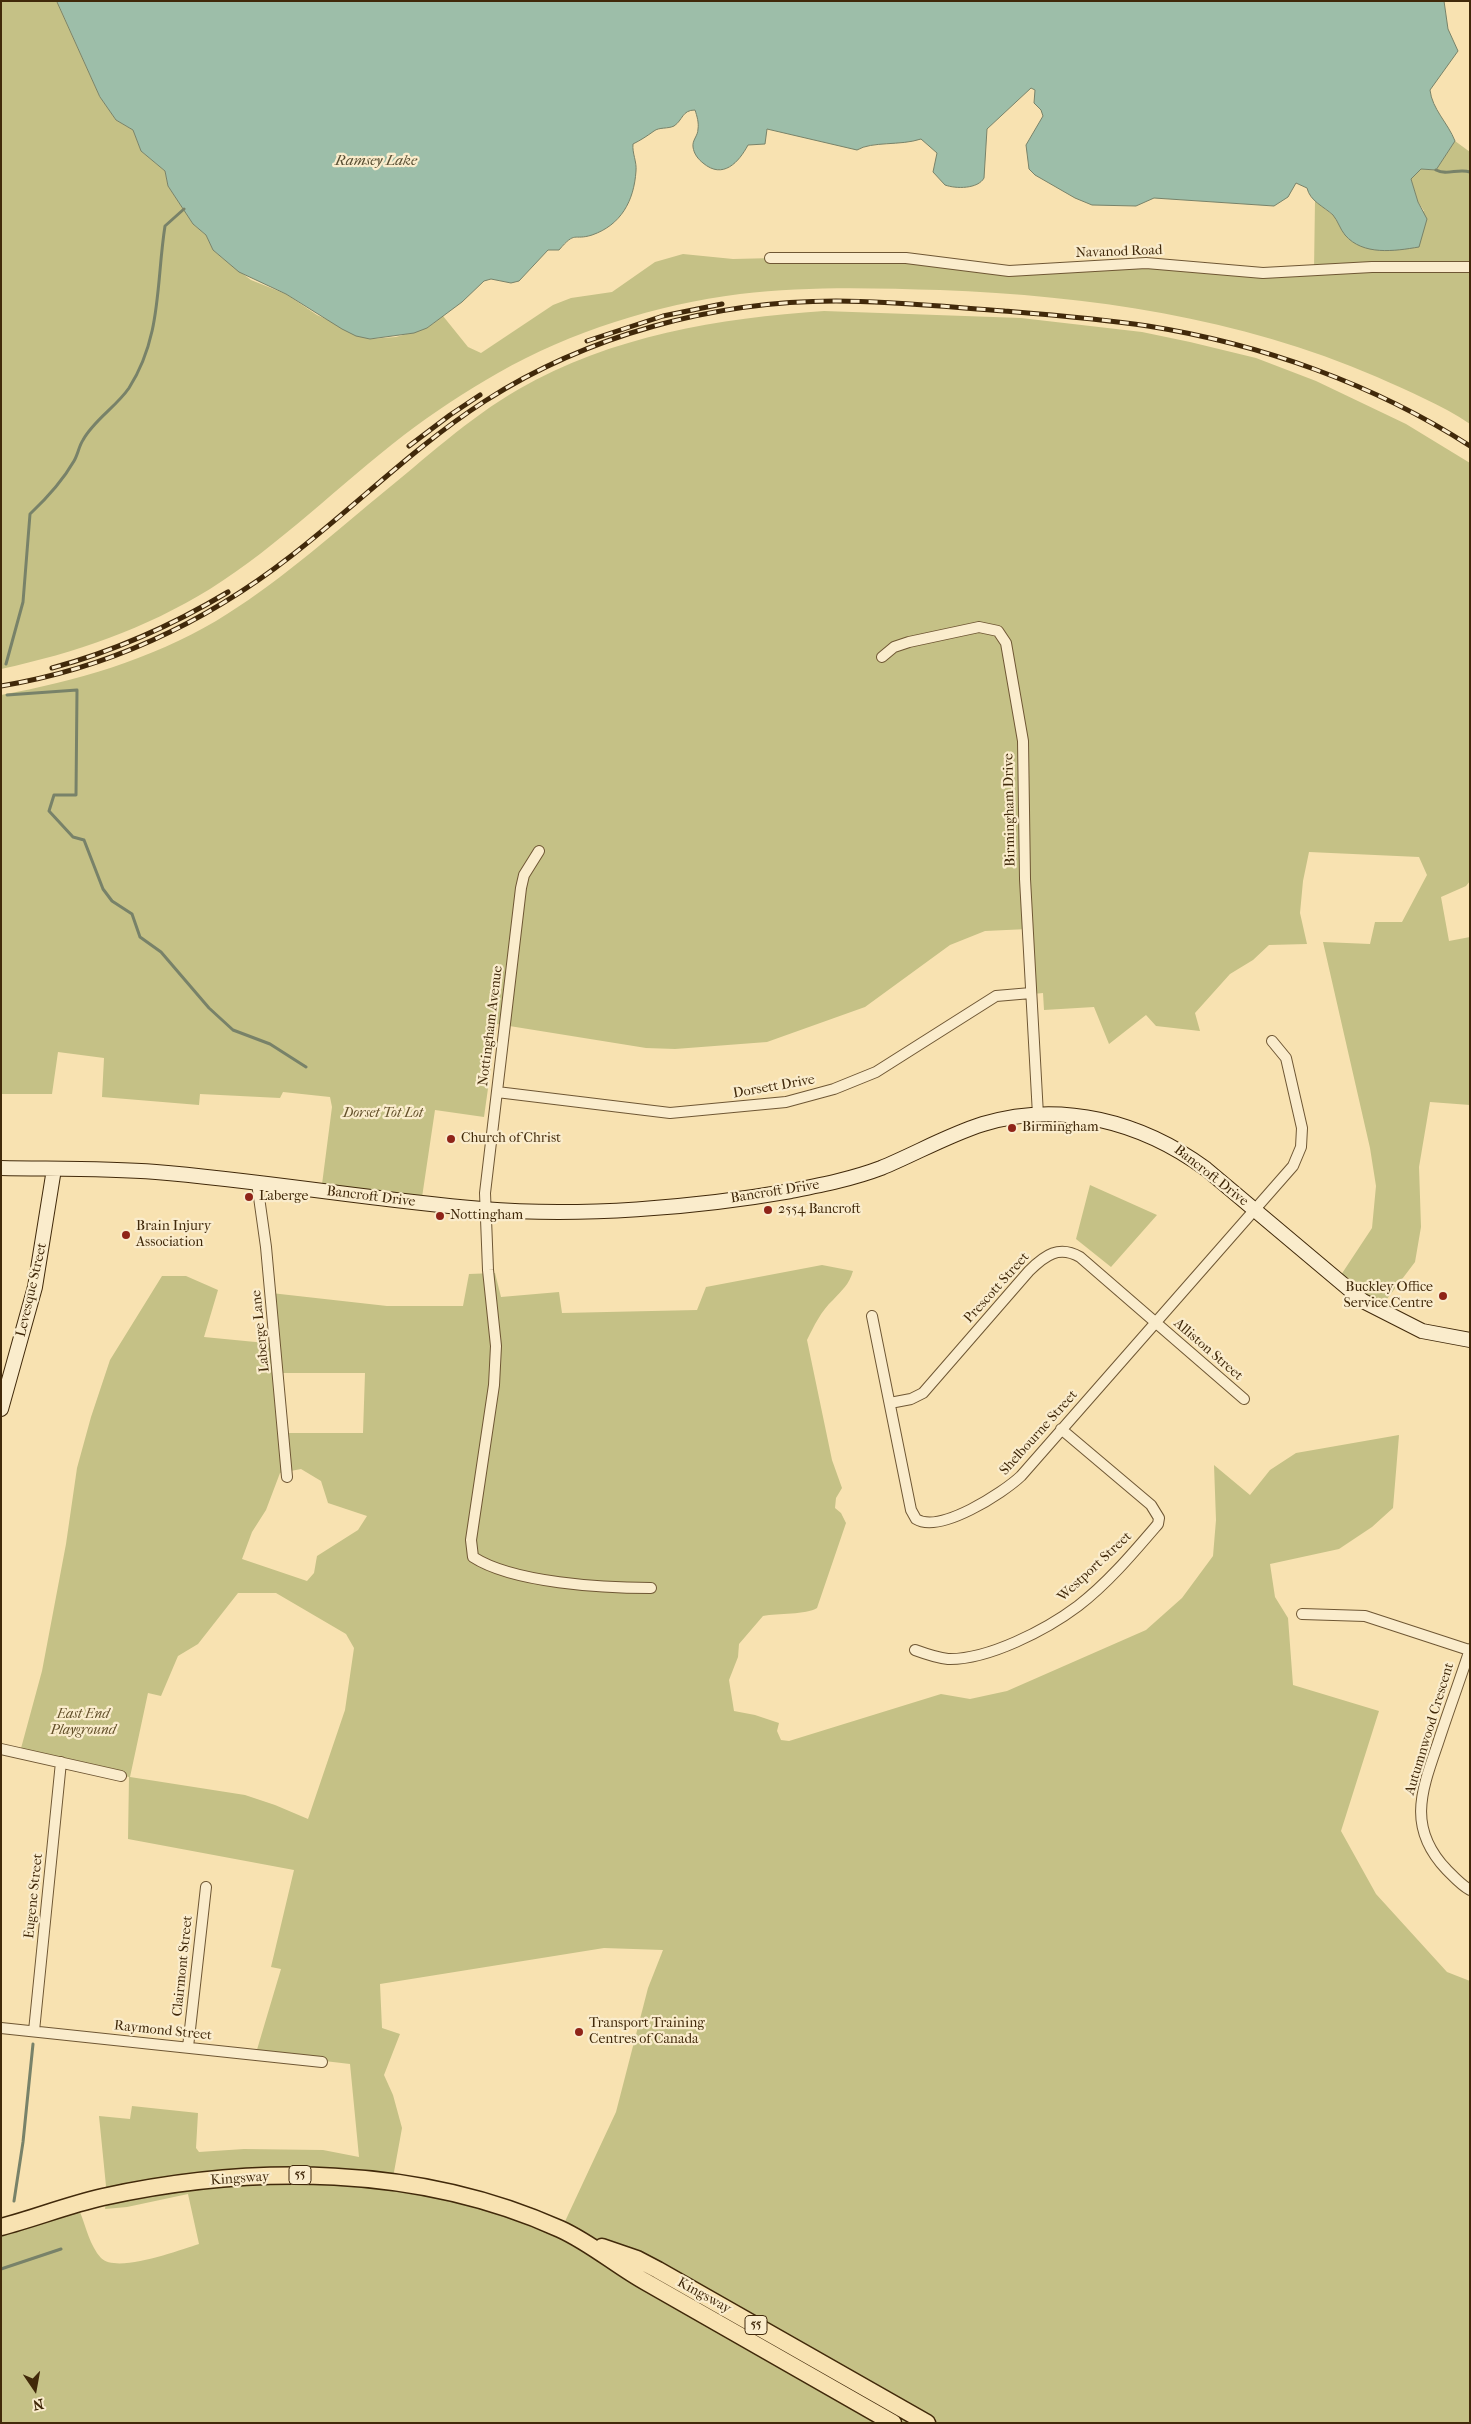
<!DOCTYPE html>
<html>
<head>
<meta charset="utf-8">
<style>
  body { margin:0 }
  #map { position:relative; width:1471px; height:2424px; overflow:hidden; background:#f8e2b1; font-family:"IM FELL French Canon",serif }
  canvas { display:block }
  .frame { position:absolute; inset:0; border:2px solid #41290a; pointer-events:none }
  .north { position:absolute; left:10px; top:2364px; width:50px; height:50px; -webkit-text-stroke:4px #faeccc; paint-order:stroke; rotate:168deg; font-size:14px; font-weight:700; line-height:20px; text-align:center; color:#41290a }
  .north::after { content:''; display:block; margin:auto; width:18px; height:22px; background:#41290a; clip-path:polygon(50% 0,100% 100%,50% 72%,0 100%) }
</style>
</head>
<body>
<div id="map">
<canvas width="1471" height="2424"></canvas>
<div class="frame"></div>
<div class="north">N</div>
</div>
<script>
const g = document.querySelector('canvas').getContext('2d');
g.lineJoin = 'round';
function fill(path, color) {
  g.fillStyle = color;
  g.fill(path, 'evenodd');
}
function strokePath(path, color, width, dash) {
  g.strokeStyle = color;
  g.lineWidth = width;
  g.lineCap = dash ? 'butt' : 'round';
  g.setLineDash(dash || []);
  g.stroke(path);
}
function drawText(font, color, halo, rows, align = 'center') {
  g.font = font + ' "IM FELL French Canon",serif';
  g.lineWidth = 4.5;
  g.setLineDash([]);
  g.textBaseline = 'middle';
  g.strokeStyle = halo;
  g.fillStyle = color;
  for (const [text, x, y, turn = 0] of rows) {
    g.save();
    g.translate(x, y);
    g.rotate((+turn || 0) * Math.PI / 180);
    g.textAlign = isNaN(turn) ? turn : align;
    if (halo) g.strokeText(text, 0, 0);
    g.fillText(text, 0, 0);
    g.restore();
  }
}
fill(new Path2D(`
  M1,1H57L100,97L116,120L133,130L141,151L165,171L168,186L193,224L206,235L213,250L226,261L251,280L286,294L317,315L370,339L396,337L427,328L443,316L468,347L481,353L553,305L571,298L612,292L655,262L683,254L733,259L857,256L992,269L1131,263L1220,269L1314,270L1315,201L1334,216L1344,234L1424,211L1418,202L1411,179L1421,169L1436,170L1455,141L1470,152V424C1442,405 1408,391 1377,377C1239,317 1090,296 940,290C873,288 807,286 740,294C655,305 572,331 498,373C466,391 433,413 404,435C339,485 280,545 210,589C145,629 75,653 1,669Z
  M824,311L1021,318L1142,332L1190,342L1256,358L1316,381L1406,424L1470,463V881L1466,886L1441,897L1449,941L1470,937V1105L1430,1102L1419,1167L1421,1227L1415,1262L1378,1311L1337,1281L1372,1228L1376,1186L1370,1148L1323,942L1370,944L1375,922H1402L1427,875L1419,857L1309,852L1303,881L1300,913L1307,944L1269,945L1253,960L1230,974L1195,1013L1200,1031L1156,1026L1146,1015L1109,1044L1094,1007L1044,1010L1043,993L1033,994L1028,929L985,931L950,945L865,1007L767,1042L675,1049L646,1048L497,1024L484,1117L435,1110L421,1204L321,1192L332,1107L330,1097L283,1092L280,1098L200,1094L199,1105L102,1097L104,1058L58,1052L52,1094H1V695C76,681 150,660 216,621C274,586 327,539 379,496C425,459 467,419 519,389C611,336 719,318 824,311Z
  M1090,1185L1157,1215L1111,1267L1076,1239Z
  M822,1265L853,1271C849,1285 842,1290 833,1300C821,1311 814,1326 807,1340L832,1460L842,1488L836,1498L835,1508L841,1513L846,1523L817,1608C806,1615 778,1613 763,1616L739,1644L738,1657L729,1680L734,1711L755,1715L779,1723L777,1731L781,1740L789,1741L941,1694L970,1699L1007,1691L1146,1630L1182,1598L1213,1556L1216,1520L1214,1465L1250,1495L1270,1470L1296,1453L1399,1435L1393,1508L1372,1527L1339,1549L1270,1564L1275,1597L1288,1618L1293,1685L1379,1711L1341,1831L1376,1894L1447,1972L1470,1981V2423H1V2235L17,2223L55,2209L80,2212C86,2227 90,2246 101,2258C117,2274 179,2250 199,2244L188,2194L127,2207L105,2209L107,2196L99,2116L130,2119L132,2106L198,2113L196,2148L199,2152L244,2149L323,2150L359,2157L350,2064L256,2053L281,1969L271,1967L294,1870L128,1839L129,1777L20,1752L42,1671L66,1544L77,1468L91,1417L110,1360L162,1276H186L218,1290L204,1337L276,1344L271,1293L387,1306H463L469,1274L495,1273L501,1297L559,1292L562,1313L697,1310L706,1287ZM280,1373H365L363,1433H285ZM301,1469L321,1481L328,1503L367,1516L358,1530L317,1556L314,1573L307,1581L242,1559L252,1532L266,1510L280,1473ZM238,1593H276L346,1634L354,1648L345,1710L308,1819L275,1805L245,1795L130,1777L148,1693L161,1696L178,1656L198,1644ZM604,1948L663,1950L648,1988L616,2112L561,2230L392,2183L402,2128L393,2095L384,2075L400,2034L382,2028L380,1984Z`), '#c5c186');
const water = new Path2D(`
  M57,1H1444L1448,29L1458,51L1430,90C1432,109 1448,123 1455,141L1436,170L1421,169L1411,179L1418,202L1427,219L1419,247C1395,251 1363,256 1345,235C1340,229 1338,221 1333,215C1323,206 1310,201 1307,188L1296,183L1288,197L1274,206L1154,198L1136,206L1092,205L1075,198L1035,175L1029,169L1026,145L1043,116L1041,110L1034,103L1035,90L1031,88L987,129L984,178C978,189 956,189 945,185L933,172L937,153L921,139C900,146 872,141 857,150L767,129L765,144L748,145C739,162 723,180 703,163C698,159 694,154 693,147C692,140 698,136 698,129C699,123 697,116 695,110C682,110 683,120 674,126C668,129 659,127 654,131C647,136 641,140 633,144C632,153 637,162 636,171C634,201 621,225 592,235C573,241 576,230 559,250H548L519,281L511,283L491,279L484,281L462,302L427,328L414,333L370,339L356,336L342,329L286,294L239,272L213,250L206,235L193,224L168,186L165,171L141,151L133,130L116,120L100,97Z`);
fill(water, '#9dbea9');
strokePath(water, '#788269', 1);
strokePath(new Path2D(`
  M1436,170C1447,176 1458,168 1470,172
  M6,664L23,602L30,514C46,499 63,480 74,461C78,454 79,446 83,440C94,420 116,407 129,388C162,336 156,283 165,226L184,209
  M7,695L77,690L76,795H54L49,811L73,837L84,840L103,889L112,901L132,914L140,937L161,952L209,1008L233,1030L270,1044L306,1067
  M14,2201L23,2142L33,2044
  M1,2269L61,2249`), '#788269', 3);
const street = new Path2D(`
  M770,258H906L1009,271L1146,263L1263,273L1372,267H1470
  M882,657L894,647L909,642L979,627L998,631L1006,643L1023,741L1025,879L1038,1115
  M539,851L524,875L521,888L485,1193L488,1270L496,1346L494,1385L471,1540L473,1557C513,1583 603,1588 651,1588
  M497,1092L670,1113L786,1102L834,1089L876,1072L996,996L1031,993
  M257,1183L266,1247L287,1477
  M872,1316L911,1510L916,1519C940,1534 1003,1493 1021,1476L1293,1166L1301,1147L1302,1128L1286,1058L1272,1041
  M890,1403L911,1399L923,1393L1029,1271C1045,1255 1059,1245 1080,1257L1244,1399
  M1302,1614L1365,1616L1469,1650
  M1470,1649C1460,1680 1448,1712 1438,1743C1421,1792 1407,1828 1447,1870C1454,1877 1461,1885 1470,1890
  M915,1650C926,1654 937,1658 948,1659C988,1660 1046,1630 1078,1606C1108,1583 1134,1552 1158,1524L1159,1518L1151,1505L1061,1429
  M1,1749L121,1776
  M1,2028L322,2062
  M34,2031L61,1762
  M188,2047L206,1887`);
const secondary = new Path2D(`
  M1,1168C53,1169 105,1168 156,1172C265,1181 373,1200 482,1209C580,1217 694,1208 791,1191C821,1185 852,1179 881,1168C915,1154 948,1135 983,1124C1061,1100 1142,1122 1206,1169L1363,1301L1422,1331L1470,1340
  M1,1409L35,1287L54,1169`);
const primary = new Path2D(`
  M1,2227C35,2218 68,2205 103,2197C253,2164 418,2165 560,2229C591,2243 617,2266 646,2282C729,2329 811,2376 893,2423
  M602,2247L637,2259L658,2270L927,2423`);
strokePath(street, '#6f5734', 12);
strokePath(secondary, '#41290a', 16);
strokePath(primary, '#41290a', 19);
strokePath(street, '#faeccc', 10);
strokePath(secondary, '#faeccc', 14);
strokePath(primary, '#f8e2b1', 16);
const rail = new Path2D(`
  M587,341L663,316L722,304
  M409,446L450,415L480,395
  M52,668C115,651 173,625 228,592
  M1,686C109,668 205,623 291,556C357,505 415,446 485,401C588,335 714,301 836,301C892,301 949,307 1004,311C1052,315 1101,319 1148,326C1261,344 1374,384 1470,446`);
strokePath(rail, '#41290a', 5);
strokePath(rail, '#faeccc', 3, [9]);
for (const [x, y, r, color] of [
  [1012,1128,5,"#8f2418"],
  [451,1139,5,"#8f2418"],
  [249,1197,5,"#8f2418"],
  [768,1210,5,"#8f2418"],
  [440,1216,5,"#8f2418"],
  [126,1235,5,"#8f2418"],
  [1443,1296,5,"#8f2418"],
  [579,2032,5,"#8f2418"]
]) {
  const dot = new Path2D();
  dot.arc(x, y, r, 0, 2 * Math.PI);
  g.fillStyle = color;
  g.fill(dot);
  strokePath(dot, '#faeccc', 2);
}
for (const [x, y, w] of [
  [300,2175,22],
  [756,2325,22]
]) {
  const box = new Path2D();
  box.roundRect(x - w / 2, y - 9.5, w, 19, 4);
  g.fillStyle = '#faeccc';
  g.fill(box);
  strokePath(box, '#41290a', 1);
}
drawText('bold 12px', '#41290a', null, [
  ["55",300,2175],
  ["55",756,2325]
]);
drawText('14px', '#41290a', '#faeccc', [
  ["Navanod Road",1119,252,-2],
  ["Birmingham Drive",1010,810,-91],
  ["Nottingham Avenue",491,1026,-83],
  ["Dorsett Drive",774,1087,-10],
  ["Bancroft Drive",1211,1176,38],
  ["Bancroft Drive",775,1192,-9],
  ["Bancroft Drive",371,1197,7],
  ["Prescott Street",997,1288,-48],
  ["Levesque Street",32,1290,-77],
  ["Laberge Lane",261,1331,-96],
  ["Alliston Street",1208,1350,41],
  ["Shelbourne Street",1039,1433,-48],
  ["Westport Street",1095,1567,-43],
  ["Autumnwood Crescent",1430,1729,-73],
  ["Eugene Street",34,1896,-84],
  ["Clairmont Street",183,1966,-84],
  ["Raymond Street",163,2031,6],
  ["Kingsway",240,2179,-4],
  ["Kingsway",704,2296,29]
]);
drawText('italic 14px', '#624f29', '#faeccc', [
  ["Dorset Tot Lot",383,1114],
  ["East End",83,1715],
  ["Playground",83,1731]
]);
drawText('14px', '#41290a', '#faeccc', [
  ["Birmingham",1022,1128],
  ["Church of Christ",461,1139],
  ["Laberge",259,1197],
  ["2554 Bancroft",778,1210],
  ["Nottingham",450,1216],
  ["Brain Injury",136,1227],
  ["Association",136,1243],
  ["Buckley Office",1433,1288,"right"],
  ["Service Centre",1433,1304,"right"],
  ["Transport Training",589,2024],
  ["Centres of Canada",589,2040]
], 'left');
drawText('italic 15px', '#584e32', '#faeccc', [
  ["Ramsey Lake",376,161]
]);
</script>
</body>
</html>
